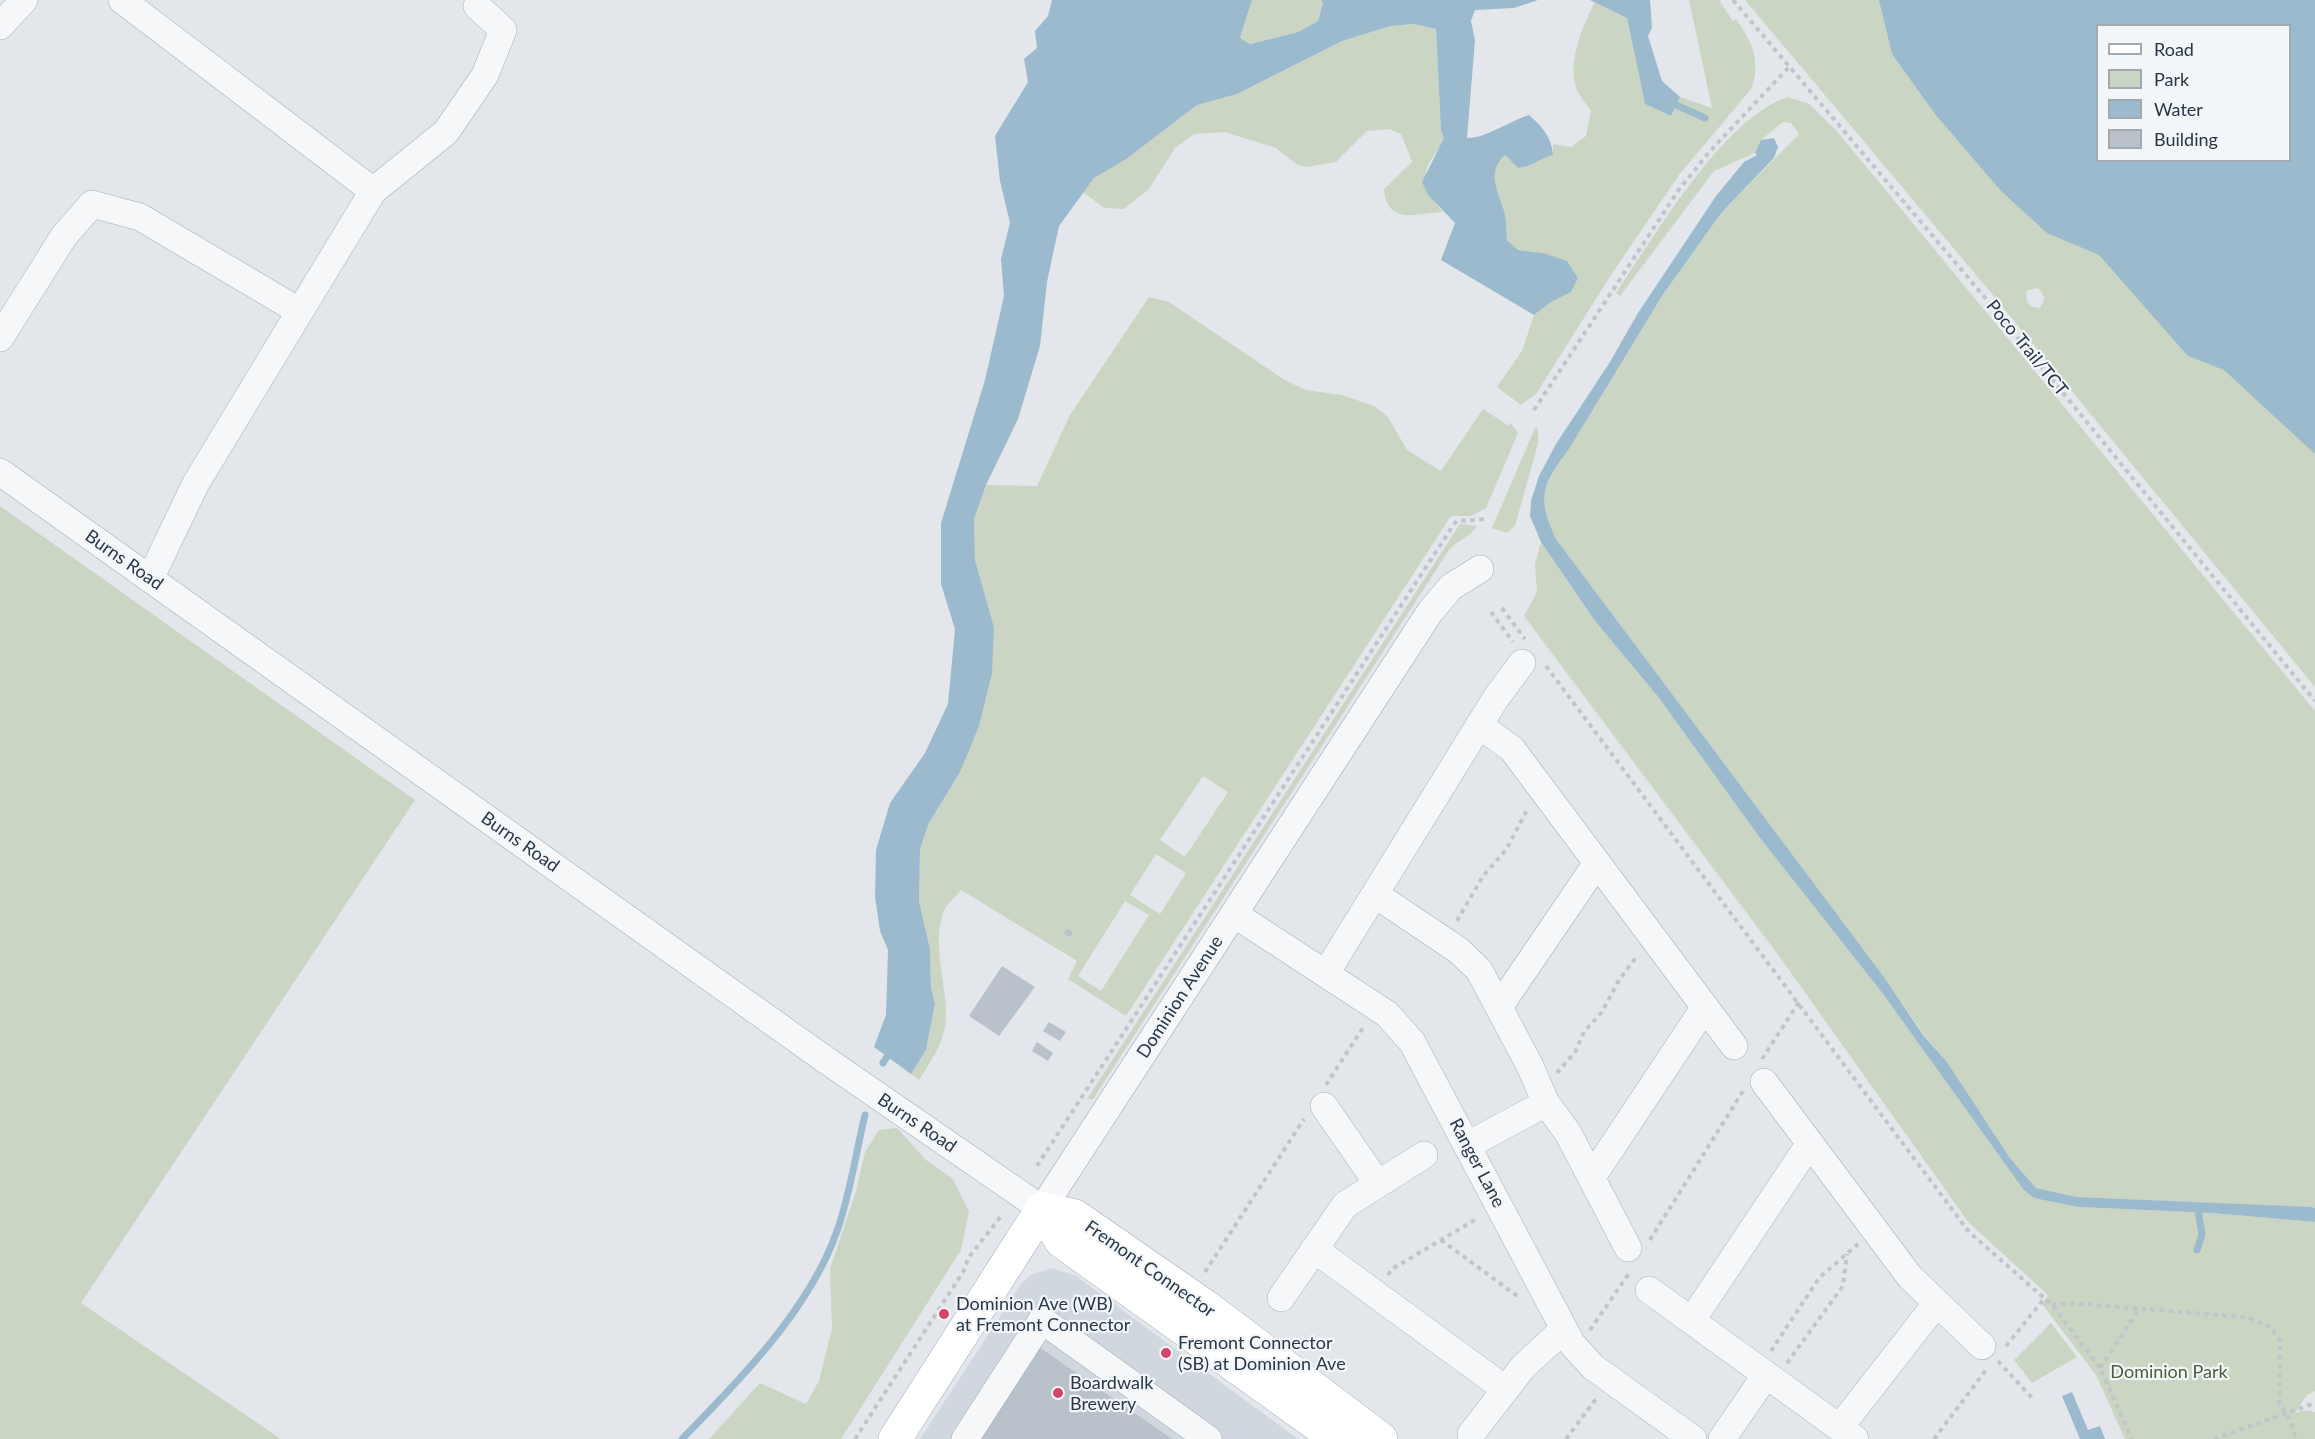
<!DOCTYPE html>
<html>
<head>
<meta charset="utf-8">
<style>
  body { margin:0 }
  #map { position:relative; width:2315px; height:1439px; overflow:hidden; background:#e3e7eb; font-family:Lato,sans-serif }
  canvas { display:block }
  .legend { position:absolute; left:2096px; top:24px; width:195px; height:138px; box-sizing:border-box; background:#f3f6f9; border:2px solid #a2aab1; margin:0; padding:8px 10px; list-style:none; font-size:18px; color:#293745 }
  .legend li { display:flex; align-items:center; gap:12px; height:30px }
  .legend b { width:30px; border:2px solid #a2aab1 }
</style>
</head>
<body>
<div id="map">
<canvas width="2315" height="1439"></canvas>
<ul class="legend">
<li><b style="height:8px;background:#fff"></b>Road</li>
<li><b style="height:16px;background:#cad6c3"></b>Park</li>
<li><b style="height:16px;background:#9cbacd"></b>Water</li>
<li><b style="height:16px;background:#b9c1ca"></b>Building</li>
</ul>
</div>
<script>
const g = document.querySelector('canvas').getContext('2d');
g.lineJoin = 'round';
function fill(path, color) {
  g.fillStyle = color;
  g.fill(path, 'evenodd');
}
function strokePath(path, color, width, dash) {
  g.strokeStyle = color;
  g.lineWidth = width;
  g.lineCap = dash ? 'butt' : 'round';
  g.setLineDash(dash || []);
  g.stroke(path);
}
function drawText(font, color, halo, rows, align = 'center') {
  g.font = font + ' Lato,sans-serif';
  g.lineWidth = 4.5;
  g.setLineDash([]);
  g.textBaseline = 'middle';
  g.strokeStyle = halo;
  g.fillStyle = color;
  for (const [text, x, y, turn = 0] of rows) {
    g.save();
    g.translate(x, y);
    g.rotate((+turn || 0) * Math.PI / 180);
    g.textAlign = isNaN(turn) ? turn : align;
    if (halo) g.strokeText(text, 0, 0);
    g.fillText(text, 0, 0);
    g.restore();
  }
}
fill(new Path2D(`
  M1051,1268L1076,1276L1298,1439H920L1022,1283L1031,1275Z`), '#d0d7de');
fill(new Path2D(`
  M1252,0H1321L1323,3L1318,21L1298,32L1250,44L1240,38Z
  M1689,0H1721L1720,2L1733,21L1736,19C1752,42 1761,60 1752,88L1679,175L1611,275L1536,394L1521,405L1497,387L1522,351L1534,315L1551,302L1571,292L1543,253L1518,250L1507,240C1506,231 1507,220 1504,211C1497,190 1486,173 1505,155L1518,168C1532,167 1540,158 1553,155V144L1571,147L1586,136L1591,111C1586,104 1580,97 1577,90C1566,64 1583,25 1595,2L1627,18L1645,104L1671,116L1680,97L1712,108Z
  M1745,0H1894L2098,160H2290L2315,115V687L1992,294ZM2038,288L2045,298L2040,308L2032,307L2027,302L2026,291Z
  M1414,24L1436,29L1441,130L1444,138C1440,149 1431,158 1427,168C1421,186 1432,200 1443,212C1416,213 1387,226 1384,189L1412,162L1401,134L1389,129L1367,131L1336,162L1306,167L1296,164L1276,148L1225,132L1194,134L1175,148L1149,189L1124,209L1104,208L1083,192L1094,178L1125,160L1197,105L1237,94L1342,41L1390,25Z
  M1788,97L1809,104L1836,130L2315,711V1208L2076,1197L2036,1188L2010,1158L1947,1062L1924,1035L1884,977L1556,539C1537,497 1541,486 1569,449L1662,296L1722,212L1799,134L1791,123L1783,122L1761,140L1755,153L1714,171L1620,296L1616,293C1654,237 1723,118 1788,97Z
  M1149,297L1169,302L1283,379L1305,390L1342,395L1374,406L1388,417L1407,450L1441,471L1483,409L1509,426L1511,423L1518,433L1486,508L1471,516H1451L1126,1016L1068,979L1077,961L961,890C956,896 947,904 944,911C931,941 947,986 946,1017C945,1041 932,1060 919,1080L911,1074L926,1050L935,1005L931,988L930,949L919,901L920,849L929,823L960,772L994,627L975,560L974,519L986,485L1037,486L1070,415ZM1203,776L1228,792L1185,857L1160,840ZM1156,854L1186,873L1160,914L1130,895ZM1125,901L1149,915L1101,991L1078,976Z
  M1535,428L1538,429V444L1515,526L1507,533L1492,528Z
  M0,506L415,800L81,1303L281,1439H0Z
  M1460,524L1477,526C1471,536 1457,541 1449,550L1093,1099H1087Z
  M1541,542L1595,621L1659,698L1760,838L1883,994L2023,1189L2079,1207L2212,1213L2315,1222V1391L2307,1395L2295,1413L2307,1410L2315,1412V1439H2125L2096,1375L2042,1304L2048,1295L1969,1223L1779,956L1524,616L1537,592L1535,564Z
  M897,1128L926,1160L953,1179L969,1212L961,1250L841,1439H709L760,1383L806,1404L819,1381L832,1328L830,1269L856,1191L865,1152L879,1130Z
  M2051,1323L2077,1357L2032,1383L2014,1360Z`), '#cad6c3');
fill(new Path2D(`
  M1052,0H1252L1240,38L1250,44L1298,32L1318,21L1323,3L1321,0H1538L1514,8L1475,10L1471,21L1475,40L1467,138C1487,138 1509,121 1529,115C1542,126 1552,138 1553,155C1540,158 1532,167 1518,168L1505,155C1486,173 1498,190 1504,211C1507,220 1506,231 1507,240L1518,250L1543,253L1567,261L1578,278L1571,292L1551,302L1534,315L1441,260L1455,223L1428,195L1422,182L1444,138L1441,131L1436,29L1414,24L1390,26L1342,41L1237,94L1197,105L1125,160L1094,178L1059,226L1047,282L1040,346L1018,419L986,485L974,519L975,560L994,627L992,673L979,726L960,772L929,823L920,849L919,901L930,949L931,988L935,1004L926,1050L911,1074L874,1047L886,1015L888,950L880,931L875,897L876,850L890,803L925,753L948,704L955,629L941,584V523L985,380L1004,296L1001,259L1010,223L1000,181L995,136L1028,82L1024,59L1037,48L1035,31L1048,16Z
  M1590,0H1650L1652,28L1648,36L1662,81L1680,97L1671,116L1645,104L1627,18Z
  M1879,0H2315V454L2224,370L2188,356L2099,255L2047,233L2001,191L1935,114L1892,54ZM2098,26H2290V160H2098Z
  M1774,138L1778,147L1774,158L1722,212L1662,296L1569,449C1541,486 1537,497 1556,539L1884,977L1923,1035L1947,1062L2010,1158L2036,1188L2076,1197L2311,1207L2315,1208V1222L2212,1213L2079,1207L2034,1198L2023,1189L1883,994L1760,838L1659,698L1595,621L1541,542L1530,516L1531,501L1539,476L1556,444L1610,362L1638,313L1716,196L1744,162L1757,155L1755,153L1761,140Z
  M2072,1392L2088,1430L2100,1426L2105,1439H2080L2062,1396Z`), '#9cbacd');
strokePath(new Path2D(`
  M1676,105L1705,118
  M883,1063L891,1050
  M2197,1250L2202,1234L2198,1210
  M682,1439C739,1381 810,1309 837,1231C850,1195 856,1152 865,1115`), '#9cbacd', 7);
fill(new Path2D(`
  M1067,929L1073,932L1070,937L1064,934Z
  M1002,966L1035,987L999,1036L969,1016Z
  M1049,1022L1066,1032L1060,1041L1043,1031Z
  M1037,1042L1053,1053L1048,1061L1032,1051Z
  M1039,1347L1172,1439H981Z`), '#b9c1ca');
const minor = new Path2D(`
  M122,0L373,191L196,483L150,579
  M0,26L24,0
  M373,191L446,132L485,75L503,30L477,6
  M0,338L64,236L92,204L140,217L299,311
  M0,472L823,1058L1042,1209L1430,612L1451,587L1480,569
  M1479,725L1512,749L1734,1046
  M1376,895L1458,950L1479,970L1530,1066L1546,1103L1568,1133L1628,1248
  M1234,914L1387,1014L1412,1042L1572,1344L1593,1367L1693,1439
  M1326,973L1496,698L1522,663
  M1499,1007L1597,863
  M1764,1082L1910,1277L1982,1346
  M1324,1106L1378,1184
  M1468,1145L1546,1103
  M1592,1177L1705,1007
  M1314,1249L1505,1389
  M1649,1290L1855,1439
  M1281,1298L1345,1205L1424,1155
  M1692,1320L1810,1143
  M1840,1427L1936,1304
  M1471,1434L1523,1367L1563,1330
  M965,1439L1042,1320L1208,1439
  M1722,1439L1766,1375`);
const major = new Path2D(`
  M1042,1209L1075,1216L1205,1306L1381,1439
  M1042,1209L1061,1241L1337,1439
  M895,1439L1042,1209`);
strokePath(minor, '#a7afb6', 28);
strokePath(major, '#a1adb8', 34);
strokePath(new Path2D(`
  M1733,0L1987,300L2315,701
  M1534,410L1678,191L1711,150L1789,67
  M1502,608L1525,639
  M1491,612L1513,642
  M1546,666L1969,1232L2052,1305L2100,1368L2132,1439
  M1457,921L1483,876L1506,850L1527,810
  M1762,1059L1799,1002
  M1557,1073L1575,1052L1584,1032L1602,1012L1619,980L1637,956
  M1326,1085L1364,1026
  M1037,1166L1454,524L1457,521L1488,519
  M1441,1240L1520,1298
  M1650,1240L1743,1091
  M1205,1272L1304,1119
  M1388,1275L1392,1269L1478,1218
  M2052,1305L2069,1303L2232,1316L2249,1318L2270,1327L2280,1340L2279,1403L2291,1421L2296,1439
  M1590,1330L1630,1272
  M2006,1346L2043,1300
  M1771,1351L1819,1278L1858,1244
  M1998,1361L2033,1399
  M1787,1363L1843,1286L1847,1254
  M2100,1368L2139,1309
  M855,1439L963,1272L969,1257L1002,1215
  M1566,1439L1596,1399
  M1934,1439L1986,1370
  M2214,1439L2315,1403`), '#c1c5ca', 4, [4.5, 4.5]);
strokePath(minor, '#f6f7f9', 27);
strokePath(major, '#fff', 33);
for (const [x, y, r, color] of [
  [944,1314,6,"#d5436b"],
  [1166,1353,6,"#d5436b"],
  [1058,1393,6,"#d5436b"]
]) {
  const dot = new Path2D();
  dot.arc(x, y, r, 0, 2 * Math.PI);
  g.fillStyle = color;
  g.fill(dot);
  strokePath(dot, '#f3f6f9', 2);
}
drawText('18px', '#293745', '#f3f6f9', [
  ["Poco Trail/TCT",2027,348,51],
  ["Burns Road",124,560,35],
  ["Burns Road",520,842,35],
  ["Dominion Avenue",1180,997,-57],
  ["Burns Road",917,1123,34],
  ["Ranger Lane",1477,1163,62],
  ["Fremont Connector",1150,1269,35]
]);
drawText('18px', '#293745', '#f3f6f9', [
  ["Dominion Ave (WB)",956,1304],
  ["at Fremont Connector",956,1325],
  ["Fremont Connector",1178,1343],
  ["(SB) at Dominion Ave",1178,1364],
  ["Boardwalk",1070,1383],
  ["Brewery",1070,1404]
], 'left');
drawText('18px', '#446136', '#f3f6f9', [
  ["Dominion Park",2169,1372]
]);
</script>
</body>
</html>
